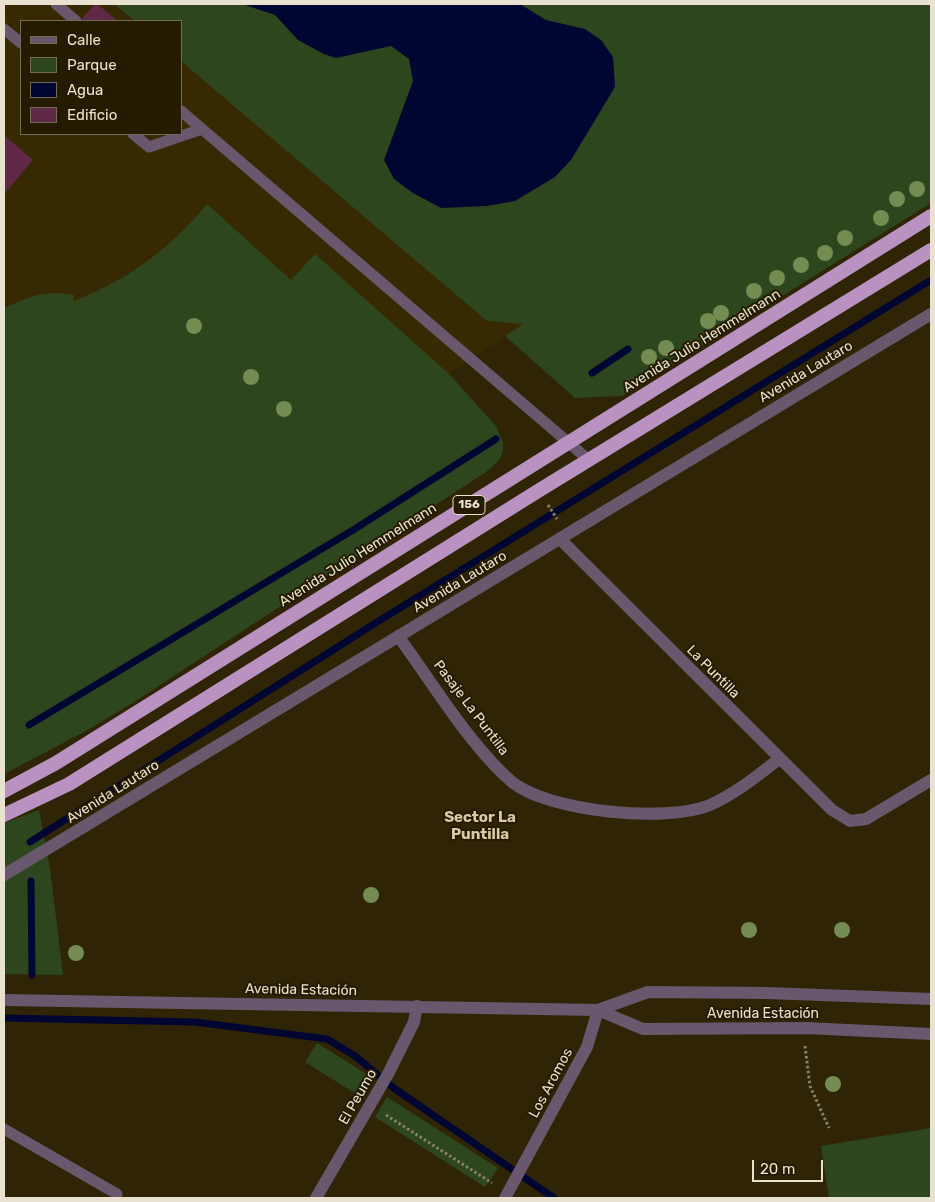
<!DOCTYPE html>
<html>
<head>
<meta charset="utf-8">
<style>
  body { margin:0 }
  #map { position:relative; width:935px; height:1202px; overflow:hidden; background:#2f2506; font-family:Rubik,sans-serif }
  canvas { display:block }
  .frame { position:absolute; inset:0; border:5px solid #e9e2d1; pointer-events:none }
  .legend { position:absolute; left:20px; top:20px; width:162px; height:115px; box-sizing:border-box; background:#251b00; border:1px solid #736b54; margin:0; padding:6px 9px; list-style:none; font-size:15px; color:#e9e2d1 }
  .legend li { display:flex; align-items:center; gap:10px; height:25px }
  .legend b { width:25px; border:1px solid #736b54 }
  .scale { position:absolute; left:752px; top:1160px; width:71px; height:22px; box-sizing:border-box; border:2px solid #e9e2d1; border-top:0; padding-left:6px; font-size:15px; line-height:18px; white-space:nowrap; color:#e9e2d1; -webkit-text-stroke:4px #251b00; paint-order:stroke }
</style>
</head>
<body>
<div id="map">
<canvas width="935" height="1202"></canvas>
<div class="frame"></div>
<ul class="legend">
<li><b style="height:6px;background:#69576d"></b>Calle</li>
<li><b style="height:14px;background:#2e461d"></b>Parque</li>
<li><b style="height:14px;background:#000532"></b>Agua</li>
<li><b style="height:14px;background:#5f2946"></b>Edificio</li>
</ul>
<div class="scale">20 m</div>
</div>
<script>
const g = document.querySelector('canvas').getContext('2d');
g.lineJoin = 'round';
function fill(path, color) {
  g.fillStyle = color;
  g.fill(path, 'evenodd');
}
function strokePath(path, color, width, dash) {
  g.strokeStyle = color;
  g.lineWidth = width;
  g.lineCap = dash ? 'butt' : 'round';
  g.setLineDash(dash || []);
  g.stroke(path);
}
function drawText(font, color, halo, rows, align = 'center') {
  g.font = font + ' Rubik,sans-serif';
  g.lineWidth = 4;
  g.setLineDash([]);
  g.textBaseline = 'middle';
  g.strokeStyle = halo;
  g.fillStyle = color;
  for (const [text, x, y, turn = 0] of rows) {
    g.save();
    g.translate(x, y);
    g.rotate((+turn || 0) * Math.PI / 180);
    g.textAlign = isNaN(turn) ? turn : align;
    if (halo) g.strokeText(text, 0, 0);
    g.fillText(text, 0, 0);
    g.restore();
  }
}
fill(new Path2D(`
  M4,4H931L523,324L145,578L4,660ZM21,21H181V134H21Z`), '#372a02');
fill(new Path2D(`
  M114,4H931V203L622,396L575,398L505,336L523,324L487,321L181,61V21H135Z
  M207,204L291,280L315,254L449,374L496,426L503,442V450L500,459L486,472L131,704L84,732L4,774V308C32,296 44,290 74,295V301C128,280 170,249 207,204Z
  M39,810L50,868L63,975L4,974V823Z
  M317,1043L373,1078L361,1097L305,1062Z
  M387,1097L498,1168L485,1187L375,1117Z
  M931,1128V1198H829L821,1146Z`), '#2e461d');
fill(new Path2D(`
  M242,4H520L546,20L585,29L601,40L613,57L615,87L571,160L555,177L515,201L487,206L441,208L413,193L394,179L384,160L413,81L409,59L391,46L336,58L324,54L298,40L275,15Z`), '#000532');
strokePath(new Path2D(`
  M592,373L628,349
  M29,725L353,530L496,439
  M30,842L374,624L931,280
  M31,881L32,975
  M4,1018L195,1022L327,1039L355,1056L395,1089L554,1198`), '#000532', 7);
fill(new Path2D(`
  M95,4H97L118,21H80Z
  M4,135L33,160L4,194Z`), '#5f2946');
strokePath(new Path2D(`
  M548,505L557,519
  M805,1046L810,1086L829,1128
  M386,1115L492,1183`), '#8a8169', 3, [2.5, 2.5]);
strokePath(new Path2D(`
  M56,4L76,21
  M4,29L21,43
  M181,111L590,461
  M133,134L149,147L202,129
  M4,1129L117,1194`), '#69576d', 11);
strokePath(new Path2D(`
  M560,539L832,810L850,821L866,819L931,780
  M398,636C432,682 470,746 512,782C549,812 667,823 710,805C735,794 757,776 779,759
  M4,875L931,314
  M316,1198L388,1074L414,1022L417,1006
  M505,1198L587,1047L598,1010`), '#69576d', 12);
strokePath(new Path2D(`
  M4,1000L598,1010L648,992L767,993L931,999
  M598,1010L643,1029L805,1028L931,1034`), '#69576d', 12);
strokePath(new Path2D(`
  M4,791L56,763L931,216
  M4,815L69,784L538,491L931,250`), '#b992c1', 14);
g.fillStyle = '#748b51';
for (const [x, y] of [
  [917,189],
  [897,199],
  [881,218],
  [845,238],
  [825,253],
  [801,265],
  [777,278],
  [754,291],
  [721,313],
  [708,321],
  [194,326],
  [666,348],
  [649,357],
  [251,377],
  [284,409],
  [371,895],
  [749,930],
  [842,930],
  [76,953],
  [833,1084]
]) {
  g.beginPath();
  g.arc(x, y, 8, 0, 2 * Math.PI);
  g.fill();
}
for (const [x, y, w] of [
  [469,505,32]
]) {
  const box = new Path2D();
  box.roundRect(x - w / 2, y - 9.5, w, 19, 4);
  g.fillStyle = '#251b00';
  g.fill(box);
  strokePath(box, '#e9e2d1', 1);
}
drawText('bold 12px', '#e9e2d1', null, [
  ["156",469,505]
]);
drawText('14px', '#e9e2d1', '#251b00', [
  ["Avenida Julio Hemmelmann",702,341,-32],
  ["Avenida Lautaro",806,372,-31],
  ["Avenida Julio Hemmelmann",358,555,-32],
  ["Avenida Lautaro",460,582,-31],
  ["La Puntilla",713,672,45],
  ["Pasaje La Puntilla",471,708,53],
  ["Avenida Lautaro",113,792,-32],
  ["Avenida Estación",301,990,1],
  ["Avenida Estación",763,1014],
  ["Los Aromos",551,1083,-62],
  ["El Peumo",358,1097,-60]
]);
drawText('bold 15px', '#d7caa8', '#251b00', [
  ["Sector La",480,818],
  ["Puntilla",480,835]
]);
</script>
</body>
</html>
